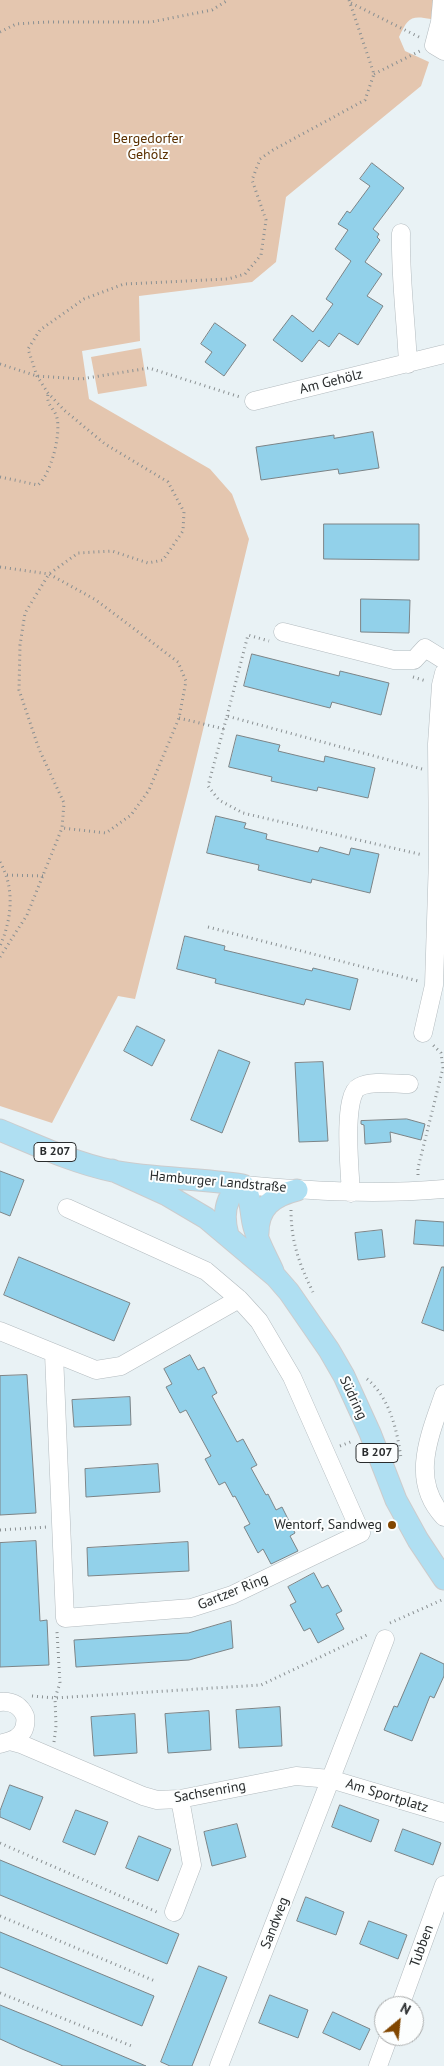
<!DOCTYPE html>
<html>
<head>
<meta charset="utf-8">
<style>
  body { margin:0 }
  #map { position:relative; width:444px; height:2066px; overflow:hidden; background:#e9f2f5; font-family:"PT Sans",sans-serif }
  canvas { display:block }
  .north { position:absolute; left:374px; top:1996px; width:50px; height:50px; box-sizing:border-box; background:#fcfefe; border:1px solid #a8aaaa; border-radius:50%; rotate:28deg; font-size:14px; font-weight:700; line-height:20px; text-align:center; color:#292c2d }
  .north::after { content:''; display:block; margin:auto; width:18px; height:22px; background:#814600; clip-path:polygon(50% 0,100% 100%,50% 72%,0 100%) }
</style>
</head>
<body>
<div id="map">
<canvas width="444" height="2066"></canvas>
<div class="north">N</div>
</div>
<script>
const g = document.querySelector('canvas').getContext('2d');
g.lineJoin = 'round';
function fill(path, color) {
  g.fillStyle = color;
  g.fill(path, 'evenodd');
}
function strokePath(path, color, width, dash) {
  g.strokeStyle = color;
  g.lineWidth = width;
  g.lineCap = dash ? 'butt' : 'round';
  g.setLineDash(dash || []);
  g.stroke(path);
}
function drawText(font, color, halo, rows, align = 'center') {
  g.font = font + ' "PT Sans",sans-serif';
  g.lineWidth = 4;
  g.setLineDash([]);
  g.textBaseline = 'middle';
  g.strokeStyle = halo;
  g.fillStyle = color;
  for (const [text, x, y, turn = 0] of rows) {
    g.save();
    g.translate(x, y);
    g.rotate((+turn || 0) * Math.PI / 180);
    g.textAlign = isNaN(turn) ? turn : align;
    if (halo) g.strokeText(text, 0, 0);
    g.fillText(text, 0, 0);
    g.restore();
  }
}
fill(new Path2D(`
  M0,0H433L431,19C410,15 408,18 399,37L405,51L429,62L421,86L286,197L276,262L252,282L139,296L140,341L82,351L89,399L210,469L232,494L249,539L189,788L135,999L118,996L52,1123L0,1106Z
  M141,348L147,386L98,394L91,357Z`), '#e4c6af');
const building = new Path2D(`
  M372,163L404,188L373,229L379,234L377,237L380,240L365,262L382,274L367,296L383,306L358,345L339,333L329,347L319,340L302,362L273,340L292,315L313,332L333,304L326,299L351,261L335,249L348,230L338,224L347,211L350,213L370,186L360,179Z
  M215,323L246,345L224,376L205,362L212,352L201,344Z
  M373,432L379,468L339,474L338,469L261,480L256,447L334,435V438Z
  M324,524H419V560L324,559Z
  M361,599L410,600L409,633L361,632Z
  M252,654L339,676L340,671L389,683L381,715L332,702L330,708L244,686Z
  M237,735L280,745L278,751L324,762L325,756L375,768L368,798L318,787L317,791L271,781L272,777L229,767Z
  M216,816L246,823L244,828L267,834L266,839L318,852L320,847L349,855L351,848L379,854L370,893L312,879L311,883L258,870L259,865L207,853Z
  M185,936L225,946L224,950L312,971L313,968L358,979L350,1010L306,999L304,1005L215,983L216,979L177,969Z
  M137,1026L165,1040L152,1066L124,1051Z
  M219,1050L250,1062L222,1133L191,1120Z
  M323,1062L328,1141L299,1142L295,1063Z
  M407,1119L425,1124L421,1140L390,1132L391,1142L365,1144L364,1125L361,1124V1121Z
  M0,1171L24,1180L10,1216L0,1212Z
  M416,1220L444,1222V1246L414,1244Z
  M382,1230L385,1257L358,1260L355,1233Z
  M19,1257L130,1303L114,1341L4,1295Z
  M442,1267H444V1331L422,1323Z
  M190,1355L198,1370L204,1367L217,1393L212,1396L237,1442L243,1439L257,1465L251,1468L266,1495L268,1494L276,1510L282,1507L295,1533L290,1536L298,1551L271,1564L263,1549L258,1553L244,1527L250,1524L235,1496L233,1497L225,1482L219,1485L205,1459L211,1456L186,1410L180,1413L166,1387L172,1384L164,1369Z
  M27,1375L36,1513L0,1515V1376Z
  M130,1397L131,1425L74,1427L72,1400Z
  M158,1464L160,1492L86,1497L85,1469Z
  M36,1541L40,1621L47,1620L49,1665L0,1667V1543Z
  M188,1542L189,1571L88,1576L87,1548Z
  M314,1573L322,1588L328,1585L342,1611L336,1614L344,1629L318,1643L310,1628L304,1631L290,1605L296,1602L288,1587Z
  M231,1621L233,1648L189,1660L76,1667L74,1640L188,1633Z
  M421,1653L444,1664V1676L434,1698L430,1696L412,1741L384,1730L394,1706L397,1707Z
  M280,1707L282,1746L239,1748L236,1710Z
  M209,1711L211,1750L168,1753L165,1714Z
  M135,1714L137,1753L94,1756L91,1717Z
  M10,1785L43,1797L30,1830L0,1817V1811Z
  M340,1805L379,1820L371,1842L332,1827Z
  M76,1810L108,1822L95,1855L63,1842Z
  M237,1824L246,1857L212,1866L204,1832Z
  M403,1829L441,1843L433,1865L395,1851Z
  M139,1836L171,1849L158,1881L126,1868Z
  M0,1860L179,1934L167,1964L0,1895Z
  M306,1897L344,1912L336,1935L297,1921Z
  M369,1921L407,1935L398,1959L360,1944Z
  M0,1932L154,1996L142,2026L0,1967Z
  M199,1966L227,1977L192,2066H170L161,2062Z
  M270,1995L308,2010L298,2038L259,2023Z
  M0,2005L49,2025L146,2066H63L22,2049L0,2039Z
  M333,2012L370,2029L360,2050L323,2033Z`);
fill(building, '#92d1ea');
strokePath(building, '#7c8487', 1);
const minor = new Path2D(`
  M442,0L440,22L434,45L444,51
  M401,233C400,276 406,320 408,364
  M254,401L444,354
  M283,632L394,660H414L425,648L444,660
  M423,1033L434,985L438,858L437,744L441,685L444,673
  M243,1185C313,1191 374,1195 444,1189
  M351,1193C350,1174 342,1095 359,1087C372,1080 394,1084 409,1084
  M0,1331L96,1370L121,1366L239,1299
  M54,1354L65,1618L191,1608L232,1595L361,1533L292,1377L259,1321L239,1299L206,1271L67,1208
  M444,1394C430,1435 409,1480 444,1517
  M0,1702C12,1701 20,1705 25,1716C27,1728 22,1737 10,1741
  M0,1744L10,1741L21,1744L143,1796L157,1800L180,1799L296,1776L330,1779L444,1813
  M174,1912L192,1865L180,1799
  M400,2006L444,1885
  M219,2066L385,1639
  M378,2066L389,2036`);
const major = new Path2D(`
  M0,1130C36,1145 74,1163 113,1171C156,1179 200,1178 243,1185C252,1196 250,1214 254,1227C258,1242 266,1256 273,1271
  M112,1170L167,1195L206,1218L276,1277L289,1292L329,1350L344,1376L370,1433L396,1500L418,1540L444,1579
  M258,1233C258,1207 273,1196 297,1190
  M228,1235C223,1217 224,1197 241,1185`);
strokePath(minor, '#b3bbbf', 19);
strokePath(major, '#cccccd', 23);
strokePath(new Path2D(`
  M351,3L419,37
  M0,32L16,24L46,22H151L212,10L228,0
  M374,74L420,51
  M0,364L37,376L81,379L149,368L240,397
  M0,477L38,485C51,474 61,435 57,418C54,407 46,406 48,393
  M0,567L49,574L96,600L178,662L186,681L179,718L149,790L131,815L106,833L62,828
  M413,677L426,681
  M227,716L248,635L269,641
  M179,718L224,729
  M422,769L227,716L208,786L219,800L243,813L423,855
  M0,862C15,888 12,919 0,946
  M7,875L43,876
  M208,927L418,981
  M0,957L27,915L62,828L64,803L39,749L19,690L20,645L25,613L49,574L78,553L112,551L148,563L163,560L183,531L184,512L168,482L105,444L64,410L48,393L37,376L28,349L40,330L84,299L124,284L228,279L245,274L261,255L266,220L252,180L260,159L273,150L365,100L374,74L349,0
  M418,1175V1168L443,1068L441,1053L433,1045
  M291,1210C291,1241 299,1264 313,1292
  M367,1379C390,1398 397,1430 401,1458
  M340,1446L353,1441
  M0,1530L47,1527
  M390,1623L444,1599
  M32,1696L55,1698L261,1685L369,1634
  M54,1742L56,1726L55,1698L60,1683L57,1632
  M0,1843L159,1913
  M0,1916L155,1981
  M0,1993L134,2047`), '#8a9092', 3, [1, 4]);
strokePath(minor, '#fff', 18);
strokePath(major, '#afdff2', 21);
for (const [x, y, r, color] of [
  [392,1525,5,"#814600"]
]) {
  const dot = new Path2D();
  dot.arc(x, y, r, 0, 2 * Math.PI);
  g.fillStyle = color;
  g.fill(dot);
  strokePath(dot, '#fcfefe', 2);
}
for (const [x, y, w] of [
  [55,1152,42],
  [377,1453,42]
]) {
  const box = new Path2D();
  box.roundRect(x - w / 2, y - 9.5, w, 19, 4);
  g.fillStyle = '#fcfefe';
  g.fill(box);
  strokePath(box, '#292c2d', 1);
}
drawText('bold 12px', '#292c2d', null, [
  ["B 207",55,1152],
  ["B 207",377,1453]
]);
drawText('14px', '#5b3001', '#fcfefe', [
  ["Bergedorfer",148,139],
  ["Gehölz",148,155]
]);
drawText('14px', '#292c2d', '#fcfefe', [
  ["Am Gehölz",331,382,-14],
  ["Hamburger Landstraße",218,1182,5],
  ["Südring",353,1398,65],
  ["Gartzer Ring",233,1592,-22],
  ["Sachsenring",210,1792,-10],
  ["Am Sportplatz",387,1796,17],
  ["Sandweg",275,1923,-69],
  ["Tubben",422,1946,-70]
]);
drawText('14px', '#292c2d', '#fcfefe', [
  ["Wentorf, Sandweg",382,1525]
], 'right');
</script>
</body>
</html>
